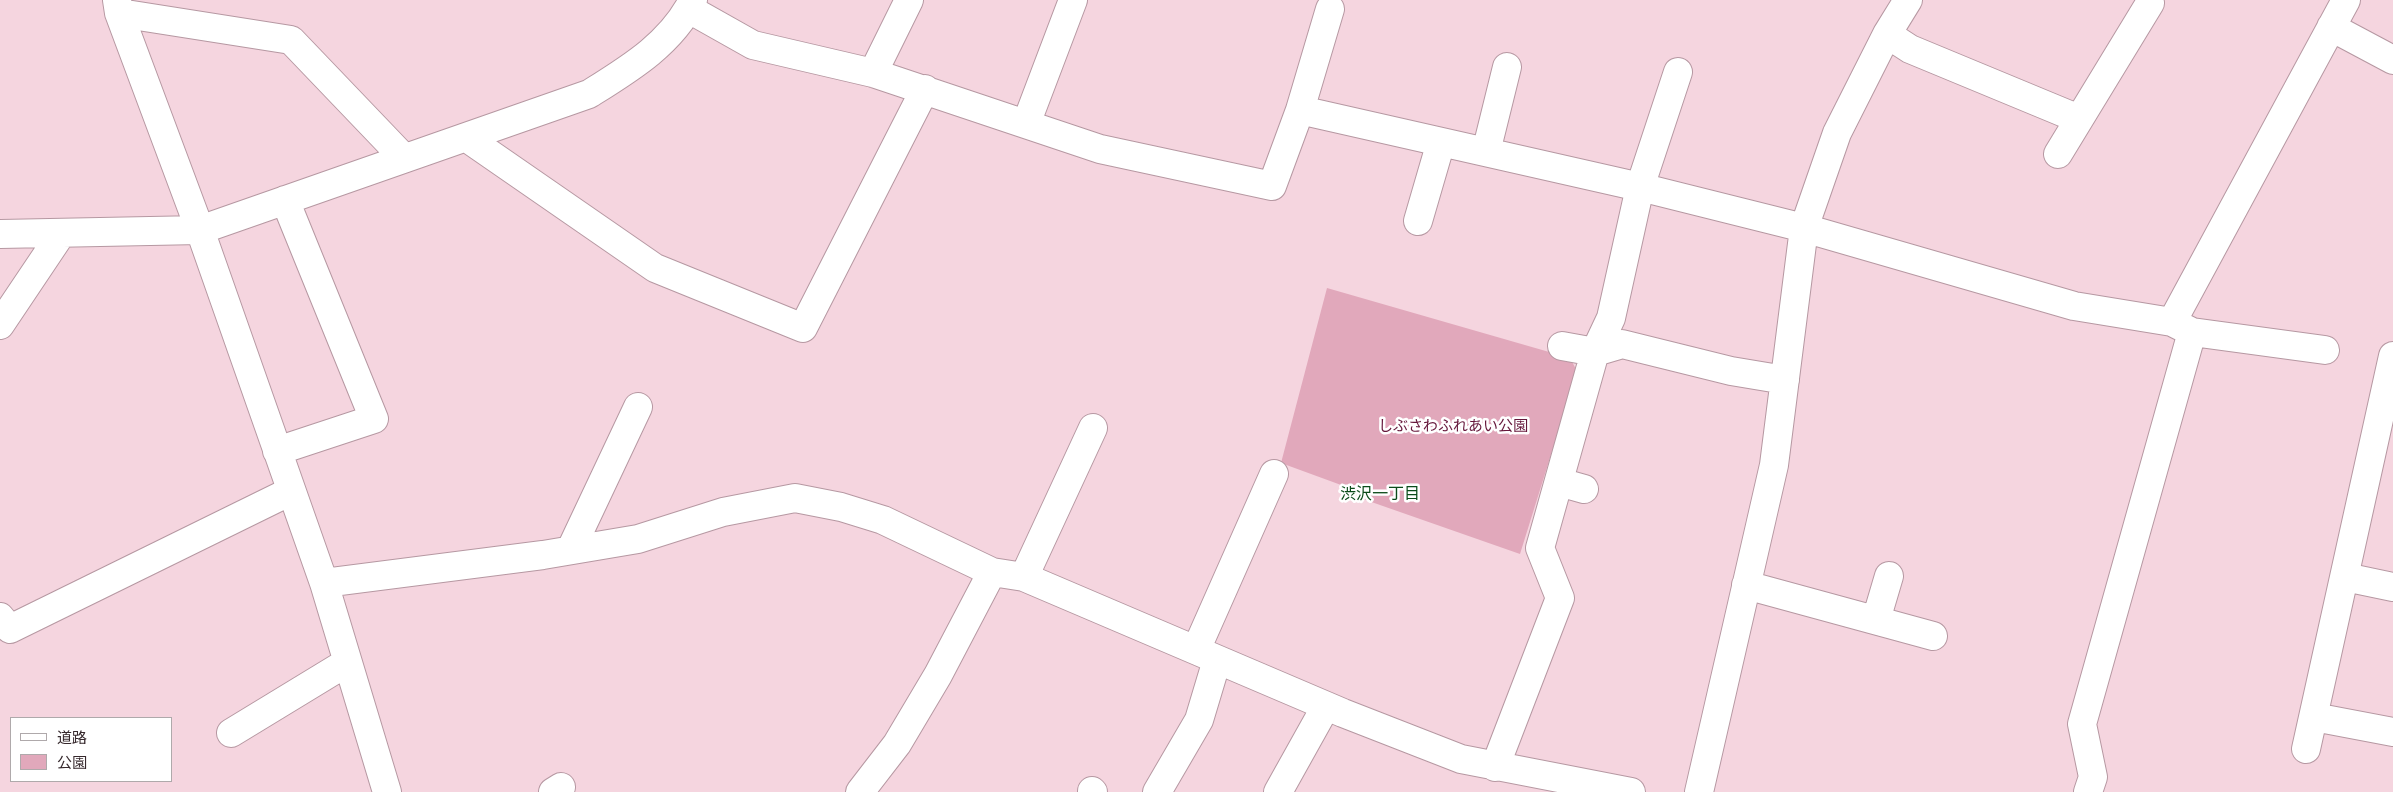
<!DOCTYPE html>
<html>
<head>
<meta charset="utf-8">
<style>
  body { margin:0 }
  #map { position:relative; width:2393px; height:792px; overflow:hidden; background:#f5d5df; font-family:Manrope,"Noto Sans JP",sans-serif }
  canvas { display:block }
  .legend { position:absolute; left:10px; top:717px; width:162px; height:65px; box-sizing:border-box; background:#fff; border:1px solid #afa9ab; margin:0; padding:6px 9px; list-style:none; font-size:15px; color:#36292d }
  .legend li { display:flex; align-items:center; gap:10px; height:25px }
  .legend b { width:25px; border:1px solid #afa9ab }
</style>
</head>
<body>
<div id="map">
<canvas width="2393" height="792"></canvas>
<ul class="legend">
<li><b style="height:6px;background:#fff"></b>道路</li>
<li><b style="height:14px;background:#e1a8bb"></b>公園</li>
</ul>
</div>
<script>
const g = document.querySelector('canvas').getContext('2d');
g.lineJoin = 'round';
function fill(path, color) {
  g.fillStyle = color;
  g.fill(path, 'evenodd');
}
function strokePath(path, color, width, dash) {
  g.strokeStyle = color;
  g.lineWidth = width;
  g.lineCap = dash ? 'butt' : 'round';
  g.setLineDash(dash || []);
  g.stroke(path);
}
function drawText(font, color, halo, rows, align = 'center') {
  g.font = font + ' Manrope,"Noto Sans JP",sans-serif';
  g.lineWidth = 5;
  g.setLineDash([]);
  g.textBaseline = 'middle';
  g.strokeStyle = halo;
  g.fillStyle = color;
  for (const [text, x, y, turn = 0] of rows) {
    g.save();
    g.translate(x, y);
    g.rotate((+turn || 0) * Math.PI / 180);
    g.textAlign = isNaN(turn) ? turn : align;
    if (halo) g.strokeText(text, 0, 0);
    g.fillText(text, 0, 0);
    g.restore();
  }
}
fill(new Path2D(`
  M1327,288L1570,358L1577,371L1520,554L1360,498L1352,489L1281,463Z`), '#e1a8bb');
const minor = new Path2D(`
  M117,0L119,13L200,230L324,583L387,792
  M689,9L753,45L873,73L1100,149L1272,186L1300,110L1640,187L1804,228L2074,306L2172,322L2192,332L2325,350
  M119,13L291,40L404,158
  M2331,27L2393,60
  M1887,34L1910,49L2079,119
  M873,73L909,0
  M1300,110L1330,9
  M1026,124L1073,0
  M467,138L655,268L803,328L925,89
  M1486,152L1507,67
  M2058,154L2150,3
  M1418,221L1441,142
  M0,234L200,230L589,94C629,69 671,44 693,0
  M2172,322L2346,0
  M0,325L61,234
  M1562,346L1595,352L1622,344L1731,371L1785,380
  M277,451L374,419L285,200
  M1559,482L1584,489
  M571,549L638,407
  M1024,577L1093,428
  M2345,577L2393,587
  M324,583L543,555L638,539L723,512L795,498L841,507L883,520L992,572L1024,577L1343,713L1461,759L1631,792
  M1746,585L1933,636
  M0,617L10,629L291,491
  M1876,620L1889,576
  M1196,650L1274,474
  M2314,717L2393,732
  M231,733L346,663
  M2306,749L2393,356
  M1495,767L1560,598L1540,548L1595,352L1611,318L1640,187L1678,72
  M1092,791L1093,792
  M553,792L561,787
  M860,792L897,744L938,675L992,572
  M1157,792L1199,720L1217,660
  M1278,792L1326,706
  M1699,792L1774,465L1804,228L1837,133L1887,34L1908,0
  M2088,792L2093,777L2082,724L2192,332`);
strokePath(minor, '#b698a2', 30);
strokePath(minor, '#fff', 28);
drawText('15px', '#65173b', '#fff', [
  ["しぶさわふれあい公園",1453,427]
]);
drawText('16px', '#0b4b1a', '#fff', [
  ["渋沢一丁目",1380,495]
]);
</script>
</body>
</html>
